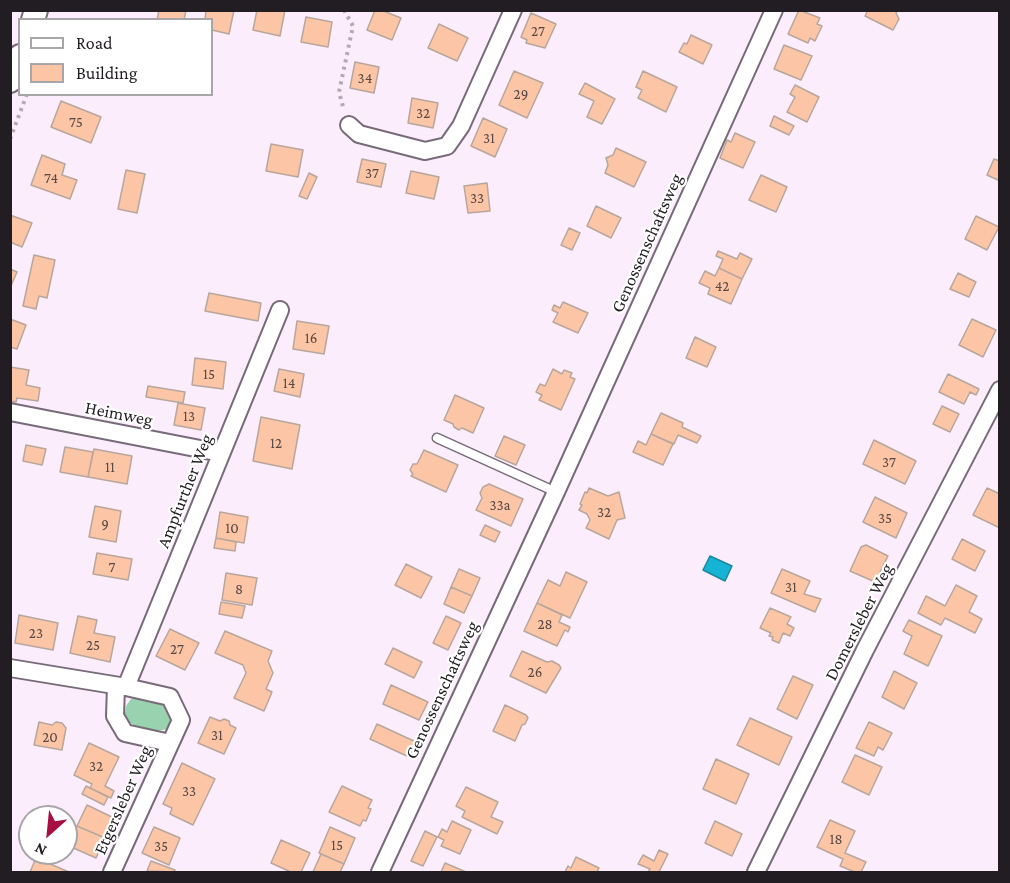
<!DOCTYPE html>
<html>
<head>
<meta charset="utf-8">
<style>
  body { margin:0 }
  #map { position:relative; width:1010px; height:883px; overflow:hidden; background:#fcedfc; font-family:"Crimson Pro",serif }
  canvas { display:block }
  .frame { position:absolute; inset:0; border:12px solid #221d22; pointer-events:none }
  .legend { position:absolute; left:18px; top:18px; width:195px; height:78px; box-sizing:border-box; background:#fff; border:2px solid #a7a5a7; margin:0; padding:8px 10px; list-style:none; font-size:18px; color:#221d22 }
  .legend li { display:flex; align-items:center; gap:12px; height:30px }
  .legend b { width:30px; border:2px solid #a7a5a7 }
  .north { position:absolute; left:18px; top:805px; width:60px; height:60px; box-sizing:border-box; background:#fff; border:2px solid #a7a5a7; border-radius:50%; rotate:207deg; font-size:16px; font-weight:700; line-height:24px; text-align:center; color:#221d22 }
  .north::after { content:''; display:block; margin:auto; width:21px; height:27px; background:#a70f43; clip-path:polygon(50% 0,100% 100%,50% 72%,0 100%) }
</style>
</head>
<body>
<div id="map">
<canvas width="1010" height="883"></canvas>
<div class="frame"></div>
<ul class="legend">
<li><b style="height:8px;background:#fff"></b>Road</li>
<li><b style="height:16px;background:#fcc6a6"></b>Building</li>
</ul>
<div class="north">N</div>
</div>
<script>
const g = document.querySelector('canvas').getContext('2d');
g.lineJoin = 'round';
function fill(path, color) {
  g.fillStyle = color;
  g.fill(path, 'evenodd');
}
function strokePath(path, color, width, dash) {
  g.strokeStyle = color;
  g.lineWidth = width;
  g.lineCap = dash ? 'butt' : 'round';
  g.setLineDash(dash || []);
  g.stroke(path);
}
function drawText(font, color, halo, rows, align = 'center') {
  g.font = font + ' "Crimson Pro",serif';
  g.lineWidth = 4.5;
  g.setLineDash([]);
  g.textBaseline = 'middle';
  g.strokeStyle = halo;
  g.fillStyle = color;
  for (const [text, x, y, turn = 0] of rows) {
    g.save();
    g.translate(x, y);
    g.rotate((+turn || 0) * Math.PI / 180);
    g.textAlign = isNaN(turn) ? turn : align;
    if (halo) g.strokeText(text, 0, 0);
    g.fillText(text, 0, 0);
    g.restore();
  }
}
fill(new Path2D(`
  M144,698L167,705L171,712L169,728C155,735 136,727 124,719L126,706L131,699Z`), '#98d2af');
const water = new Path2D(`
  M710,556L732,566L725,581L703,570Z`);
fill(water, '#15b4d5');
strokePath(water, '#19879f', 1.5);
const building = new Path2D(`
  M159,10H186L184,20H157Z
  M206,10H234L229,34L212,30V20H205Z
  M257,10H285L280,36L253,30Z
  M375,10H381L401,18L392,40L367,30Z
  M799,10L820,18L817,24L822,26L815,41L810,38L808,43L788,34Z
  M868,10H898L896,13L899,19L893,30L865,16Z
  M531,13L556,24L545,48L526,43L527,40L521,37Z
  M306,17L332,22L328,47L301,42Z
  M439,24L468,38L457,61L428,48Z
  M691,35L712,45L703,64L679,52L684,43L687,44Z
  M784,45L812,56L801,80L774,69Z
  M355,62L379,67L374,93L350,88Z
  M514,71L543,83L527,118L499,105Z
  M643,71L677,87L666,112L638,98L642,90L636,87Z
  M585,83L615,99L602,124L587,117L594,101L579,94Z
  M795,85L819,97L807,122L787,112L795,97L790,94Z
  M412,98L438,103L433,128L408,123Z
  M61,101L101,117L91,143L51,127Z
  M774,116L794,126L789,135L770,126Z
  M483,118L507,129L495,157L471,146Z
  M735,133L755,142L743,168L720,158L727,140L731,142Z
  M271,144L303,150L298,177L266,171Z
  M616,148L646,162L634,187L605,173L608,165L606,158L613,155Z
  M42,155L65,164L62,175L77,180L70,199L31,185Z
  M362,159L386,164L381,187L357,182Z
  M994,159L1000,161V181L987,175Z
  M126,170L145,174L137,213L118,209Z
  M411,171L439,177L434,199L406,193Z
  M309,173L317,177L307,199L299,196Z
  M761,175L787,187L776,212L749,200Z
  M487,183L490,211L468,213L464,186Z
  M596,206L621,218L611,238L587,226Z
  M10,215L32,223L22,247L10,242Z
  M976,216L999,227L987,250L965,239Z
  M569,228L580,233L572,250L561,245Z
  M718,251L737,259L740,253L752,259L742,279L719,268L723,259L716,256Z
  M34,255L55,260L47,298L39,296L36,309L23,306Z
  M719,268L742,279L731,304L708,294L710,288L699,283L705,271L715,276Z
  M10,269L17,272L10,288Z
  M958,273L976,282L969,297L950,289Z
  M209,293L261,303L258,321L205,311Z
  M563,302L588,313L578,333L553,322L558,313L552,310L554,305L560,308Z
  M10,319L26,325L17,349L10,347Z
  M972,319L996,330L983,357L959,345Z
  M297,321L329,326L324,354L293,349Z
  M695,337L716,347L707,367L686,358Z
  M195,358L226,362L223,389L192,385Z
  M10,367L29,370L26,385L40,388L38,401L17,398L16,402L10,401Z
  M279,369L304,374L300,397L274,391Z
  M553,369L562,374L564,370L572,373L570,377L575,379L561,410L539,400L542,395L536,392L540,384L545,386Z
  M948,374L979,389L976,395L970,392L964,404L939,392Z
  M148,386L185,392L183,403L146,397Z
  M455,395L484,408L473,433L462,428L459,430L454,427L453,424L444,420Z
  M178,403L205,408L201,430L174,425Z
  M942,406L959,414L950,432L933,424Z
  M661,413L683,423L682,427L701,436L697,443L678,435L674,444L651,434Z
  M261,417L300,425L292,469L253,461Z
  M651,434L673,444L663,465L633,452L638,441L646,445Z
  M504,436L525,445L516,465L495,456Z
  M874,440L916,461L905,484L863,464Z
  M26,445L46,449L42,465L23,461Z
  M65,447L93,452L88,477L60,472Z
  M94,449L132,456L127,484L88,477Z
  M424,450L458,465L446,492L411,476L413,474L410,470L413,464H417Z
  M489,484L523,499L511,526L476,510L482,498L480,493L483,487Z
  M589,488L608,496L619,492L625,518L617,520L609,539L586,528L590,520L587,514L579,510L582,505L580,504L585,492L587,493Z
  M987,488L1000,494V528L973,515Z
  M875,497L907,513L896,538L863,522Z
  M95,506L121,511L116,542L89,537Z
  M220,512L248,517L244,543L216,538Z
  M485,525L500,532L495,542L480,535Z
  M216,538L236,542L235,551L214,548Z
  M962,539L985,551L975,571L952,559Z
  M866,545L888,556L875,582L850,571L861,547Z
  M97,553L132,559L128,580L93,574Z
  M406,564L432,577L421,598L395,585Z
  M459,569L480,578L472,596L451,587Z
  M782,569L810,581L804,594L821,599L815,612L771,593Z
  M566,572L587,582L570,618L537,603L548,580L560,586Z
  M226,573L257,578L252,605L222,600Z
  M956,585L977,596L969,612L982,619L975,633L945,618L941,625L918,613L926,596L945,606Z
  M451,587L472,596L464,613L444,604Z
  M221,602L245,606L242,618L219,614Z
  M537,603L562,615L559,622L570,627L568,632L565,630L557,646L524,631Z
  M770,608L791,617L787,624L794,628L790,636L783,633L779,643L772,640L773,637L769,636L771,633L760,628Z
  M19,615L58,623L53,650L15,643Z
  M78,616L97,620L94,633L115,637L110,662L70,653Z
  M446,616L461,623L448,650L433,643Z
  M909,620L942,636L928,666L904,654L912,636L903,631Z
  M170,629L199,643L185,670L156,656Z
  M225,631L272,651L268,661L273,673L266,689L272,692L264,711L234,698L246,673L243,665L215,653Z
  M393,648L422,662L414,678L385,664Z
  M522,651L547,662L552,661L559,665L561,668L546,693L510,676Z
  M894,671L917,683L904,709L882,697Z
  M793,676L813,685L797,719L777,709Z
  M391,685L428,702L419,720L383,704Z
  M505,705L526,715L528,718L525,724L522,725L515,741L493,731Z
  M210,717L220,721L224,719L229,721L230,725L236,728L224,754L198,743Z
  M750,718L792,737L779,765L737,745Z
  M39,722L52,725L56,722L62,723L66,728L62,750L34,745Z
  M869,722L892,733L883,750L878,747L874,756L856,748Z
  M377,724L416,742L409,757L370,739Z
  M89,743L119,757L105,786L114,791L111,798L90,788L92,784L74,775Z
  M855,755L882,767L869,795L842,782Z
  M716,759L749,774L736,804L703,789Z
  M182,763L215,779L193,825L170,814L172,808L163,804Z
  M86,786L108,797L104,805L82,794Z
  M342,786L372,800L368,808L371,809L366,821L363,820L360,826L329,812Z
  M466,787L498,802L491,817L503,822L497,834L462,817L465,811L456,806Z
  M87,805L114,818L105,838L77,826Z
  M830,820L855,831L845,853L866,862L861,872H855L840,866L843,859L817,847Z
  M452,821L471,830L460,854L441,846L444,840L438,837L442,829L447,832Z
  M715,821L742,834L732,856L705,843Z
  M77,826L105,838L96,858L69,846Z
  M154,827L180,838L169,865L142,853Z
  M330,827L355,838L344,864L319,853Z
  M425,831L437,837L423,866L411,861Z
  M281,840L310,853L301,872H291L271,863Z
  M659,850L668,854L659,872H648L650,869L638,864L643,855L654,861Z
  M321,854L344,864L340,872H313Z
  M576,857L599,868L597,872H565L568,866L571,868Z
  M36,858L69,872H30Z
  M151,861L175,870L174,872L147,871Z
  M445,863L466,872H441Z`);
fill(building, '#fcc6a6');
strokePath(building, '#b8a69c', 1.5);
const service = new Path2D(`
  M437,438L556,492`);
const minor = new Path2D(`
  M349,125L359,134L425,151L447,146L461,126L513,10
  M10,412L221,453
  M10,668L126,687L170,697L181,720L112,872
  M116,686L115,716L125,733L170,743
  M126,687L280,310
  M380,872L556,492L774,10
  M756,872L865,650L1000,390`);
const secondary = new Path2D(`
  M33,20L36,10
  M10,81L20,56`);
strokePath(service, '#786b79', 11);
strokePath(minor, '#786b79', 20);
strokePath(secondary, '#786b79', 26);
strokePath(new Path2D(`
  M344,10L353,26L339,92L344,110
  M10,12L11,10
  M10,139L27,94`), '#b3a8b3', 4, [3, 4.5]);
strokePath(service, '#fff', 8);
strokePath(minor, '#fff', 16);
strokePath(secondary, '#fff', 22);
drawText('15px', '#584743', null, [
  ["27",538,31],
  ["34",365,78],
  ["29",521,94],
  ["32",423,113],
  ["75",76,122],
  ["31",489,138],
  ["37",372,173],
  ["74",51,178],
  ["33",477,198],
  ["42",722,286],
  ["16",311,338],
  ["15",209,374],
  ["14",289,383],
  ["13",189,416],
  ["12",276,443],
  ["37",889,462],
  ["11",110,467],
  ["33a",500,505],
  ["32",604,512],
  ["35",885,518],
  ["9",105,524],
  ["10",232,528],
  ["7",112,567],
  ["31",791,587],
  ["8",239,589],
  ["28",545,624],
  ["23",36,633],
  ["25",93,645],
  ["27",177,649],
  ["26",535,672],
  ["31",217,735],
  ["20",50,737],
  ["32",96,766],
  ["33",189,791],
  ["18",836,839],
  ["15",337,845],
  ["35",161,846]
]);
drawText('18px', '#221d22', '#fff', [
  ["Genossenschaftsweg",647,243,-66],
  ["Heimweg",119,414,11],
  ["Ampfurther Weg",185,491,-68],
  ["Domersleber Weg",859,622,-63],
  ["Genossenschaftsweg",442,690,-65],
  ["Etgersleber Weg",123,800,-66]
]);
</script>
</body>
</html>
